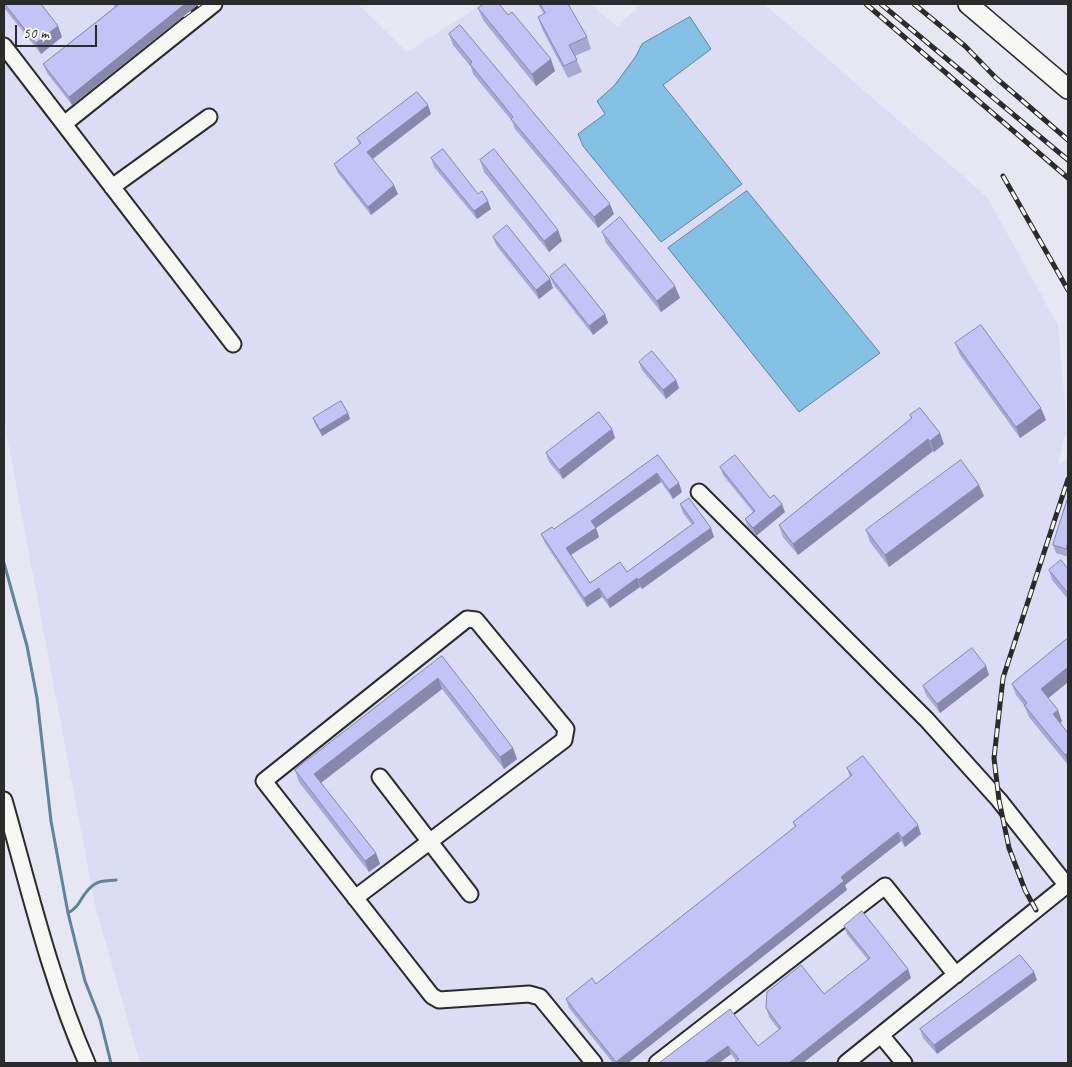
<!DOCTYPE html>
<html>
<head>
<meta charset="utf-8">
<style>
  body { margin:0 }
  #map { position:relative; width:1072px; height:1067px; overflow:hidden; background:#e7e7f3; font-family:Caveat,sans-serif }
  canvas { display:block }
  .frame { position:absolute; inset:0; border:5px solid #2b2b2b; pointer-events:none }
  .scale { position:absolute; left:15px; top:25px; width:82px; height:22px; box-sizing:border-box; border:2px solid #2b2b2b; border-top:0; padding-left:6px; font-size:15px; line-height:18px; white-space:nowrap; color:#2b2b2b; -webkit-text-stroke:4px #f6f6f2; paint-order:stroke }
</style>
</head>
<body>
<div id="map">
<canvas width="1072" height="1067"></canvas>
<div class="frame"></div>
<div class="scale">50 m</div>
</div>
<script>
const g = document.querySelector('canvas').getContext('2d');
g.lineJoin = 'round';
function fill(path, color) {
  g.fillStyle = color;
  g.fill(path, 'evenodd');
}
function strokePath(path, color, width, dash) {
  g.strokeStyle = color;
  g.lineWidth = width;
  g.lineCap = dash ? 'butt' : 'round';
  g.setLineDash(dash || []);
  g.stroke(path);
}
fill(new Path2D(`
  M4,4H358L407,52L483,4H590L617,26L642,4H764L987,197L1058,325L1067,427L1058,465L1068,458V1063H140L95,905L4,421Z`), '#dcdcf4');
const water = new Path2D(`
  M690,17L711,49L663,85L742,184L661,242L583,146L578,134L605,114L597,101L614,86L636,56L642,44Z
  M747,191L880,353L799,412L668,248Z`);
fill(water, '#84c1e4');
strokePath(water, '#60859a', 1);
strokePath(new Path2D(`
  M4,563L27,646L37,698L51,821L68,913L85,981L100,1019L111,1063
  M68,913C83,905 81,892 95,884C100,880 110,881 116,880`), '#60859a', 3);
const minor = new Path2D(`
  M4,46L233,344
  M64,124L214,4
  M112,187L209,117
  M699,492L927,720L999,800L1068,887
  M380,777L470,894
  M4,800C29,888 50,979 87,1063
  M355,898L564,740L566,729L476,620L467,619L264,781L432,996L439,1000L529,994L540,997L594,1063
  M881,1035L904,1063
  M657,1063L885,886L956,975
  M846,1063L1068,884`);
const major = new Path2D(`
  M968,4L1068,89`);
strokePath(minor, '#2b2b2b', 19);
strokePath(major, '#2b2b2b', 22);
strokePath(new Path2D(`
  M4,1060L6,1063`), '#2b2b2b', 2, [1, 4]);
strokePath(minor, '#f6f6f2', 15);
strokePath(major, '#f6f6f2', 19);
const rail = new Path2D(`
  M866,4L1068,178
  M881,4L1068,160
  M914,4L965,46L996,78L1068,140
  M183,16L200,4
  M1003,176L1068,290
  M1036,910L1025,890L1009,848L999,800L994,758L1003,678L1068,479`);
strokePath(rail, '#2b2b2b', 5);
strokePath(rail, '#f6f6f2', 3, [9]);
fill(new Path2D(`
  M4,4H41L58,26L62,37L41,54L4,8Z
  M113,4H199L72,105L47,73L43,64L115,7Z
  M538,4H568L587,37L591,49L575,56L582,72L568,78L542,29L538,17L544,14Z
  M478,8L555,71L536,86L483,20Z
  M449,34L614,214L598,228L515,129L512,121L473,74L471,67L453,45Z
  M431,114L373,159L398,194L371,215L338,173L334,164L359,144L357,138Z
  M431,158L478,194L491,209L477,219L434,167Z
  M480,160L562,241L549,252L484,172Z
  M602,232L680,298L661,312L606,243Z
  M493,237L553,288L539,299L496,245Z
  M550,276L605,314L608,323L593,335L553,284Z
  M955,343L1046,420L1020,438L960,355Z
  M639,362L676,380L679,388L666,399L642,370Z
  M348,413L350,419L322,436L315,424L313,418Z
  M910,415L944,444L934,452L933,451L798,555L783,537L779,525L911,419Z
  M612,429L615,438L563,479L549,462L546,453Z
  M658,455L682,492L673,499L661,482L596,528L599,537L571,555L590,583L627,572L692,525L683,513L680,504L711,528L714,537L642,589L640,587L610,608L602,597L587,607L545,543L541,534L554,529L583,509Z
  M720,467L770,498L785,512L756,536L748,527L745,519L753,512L723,475Z
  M984,496L889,567L870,542L866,530Z
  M1068,497V557L1056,553L1053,545Z
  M1068,569V599L1052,580L1049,570Z
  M1068,638V682L1048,698L1062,721L1060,723L1068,733V765L1029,717L1024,705L1016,695L1012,684Z
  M442,656L513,748L517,759L504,769L442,689L321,783L376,853L380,864L369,872L299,782L295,770Z
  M986,666L989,675L940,713L926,695L923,686Z
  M847,768L921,834L905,847L901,841L845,885L847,890L628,1063H613L569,1008L566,999L596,984L795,827L793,822L850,777Z
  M844,926L911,978L736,1061L731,1054L719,1063H659L730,1009L758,1046L779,1030L769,1017L766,1008L824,994L868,960L847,934Z
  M1034,972L1037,980L937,1054L923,1038L920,1029Z`), '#a9a8d3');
fill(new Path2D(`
  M185,4H199L72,105L69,97Z
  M58,26L62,37L41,54L36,43Z
  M551,59L555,71L536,86L532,74Z
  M428,105L431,114L371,160L367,152Z
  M394,185L398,194L371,215L368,207Z
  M488,201L491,209L477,219L474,211Z
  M610,204L614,214L598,228L594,217Z
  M558,230L562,241L549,252L544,241Z
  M550,279L553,288L539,299L536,290Z
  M675,286L680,298L661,312L657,301Z
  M605,314L608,323L593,335L589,326Z
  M676,380L679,388L666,399L663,390Z
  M1041,408L1046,420L1020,438L1016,427Z
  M348,413L350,419L322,436L320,430Z
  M612,429L615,438L563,479L559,470Z
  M940,433L944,444L934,452L930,441Z
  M928,439L933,451L798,555L793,544Z
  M657,473L661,482L596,528L599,537L569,556L566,548L591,521Z
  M679,483L682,492L673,499L669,490Z
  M979,485L984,496L889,567L885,555Z
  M782,504L785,512L756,536L753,528Z
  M711,528L714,537L642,589L638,580Z
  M1068,541V555L1066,549Z
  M637,578L640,587L610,608L607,600Z
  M599,588L602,597L587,607L584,598Z
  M986,666L989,675L940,713L937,704Z
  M1068,667V682L1045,701L1041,689Z
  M438,678L442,689L318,785L314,774Z
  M1058,710L1062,721L1057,726L1053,714Z
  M513,748L517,759L504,769L500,757Z
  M1068,753V763L1065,755Z
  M918,825L921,834L905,847L902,838Z
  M898,832L901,841L845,885L847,890L628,1063H616V1062L841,877Z
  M376,853L380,864L369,872L365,861Z
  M908,969L911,978L803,1063H789Z
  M1034,972L1037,980L937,1054L934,1045Z
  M728,1046L731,1054L719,1063H704Z`), '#8988ac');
const building = new Path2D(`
  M5,4H41L58,26L36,43Z
  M117,4H185L69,97L43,64L118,5Z
  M484,4H499L508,15L512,12L551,59L532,74L478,8Z
  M540,4H568L587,37L569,45L577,60L564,66L538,17L545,13Z
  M460,25L610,204L594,217L511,119L513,117L470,64L472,62L449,34Z
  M417,92L428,105L367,152L394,185L368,207L334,164L361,143L357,138Z
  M443,149L478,194L482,191L488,201L474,211L431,158Z
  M494,149L558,230L544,241L480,160Z
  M620,217L675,286L657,301L602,232Z
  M507,225L550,279L536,290L493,237Z
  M565,264L605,314L589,326L550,276Z
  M981,325L1041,408L1016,427L955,343Z
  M652,351L676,380L663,390L639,362Z
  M341,401L348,413L320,430L313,418Z
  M920,408L940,433L930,441L928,439L793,544L779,525L912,418L910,415Z
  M599,412L612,429L559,470L546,453Z
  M658,455L679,483L669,490L657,473L591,521L596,528L566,548L590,583L620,562L627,572L694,523L680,504L689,498L711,528L638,580L637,578L607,600L599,588L584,598L541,534L552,527L554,529L583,509Z
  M735,455L770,498L774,495L782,504L753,528L745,519L755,511L720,467Z
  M961,460L979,485L885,555L866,530Z
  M1068,497V541L1066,549L1053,545Z
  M1061,560L1068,569V591L1067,592L1049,570Z
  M1068,638V667L1041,689L1058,710L1053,714L1068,733V753L1065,755L1024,705L1027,703L1012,684Z
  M972,648L986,666L937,704L923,686Z
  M442,656L513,748L500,757L438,678L314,774L376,853L365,861L295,770Z
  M863,756L918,825L902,838L898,832L841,877L844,881L616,1062L566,999L592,978L596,984L796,826L793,822L852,775L847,768Z
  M862,911L908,969L789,1063H734L739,1059L728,1046L704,1063H659L730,1009L758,1046L781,1028L766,1008L767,992L801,965L824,994L870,958L844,926Z
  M1020,955L1034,972L934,1045L920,1029Z`);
fill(building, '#c4c3f5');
strokePath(building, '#8988ac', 1);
</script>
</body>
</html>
